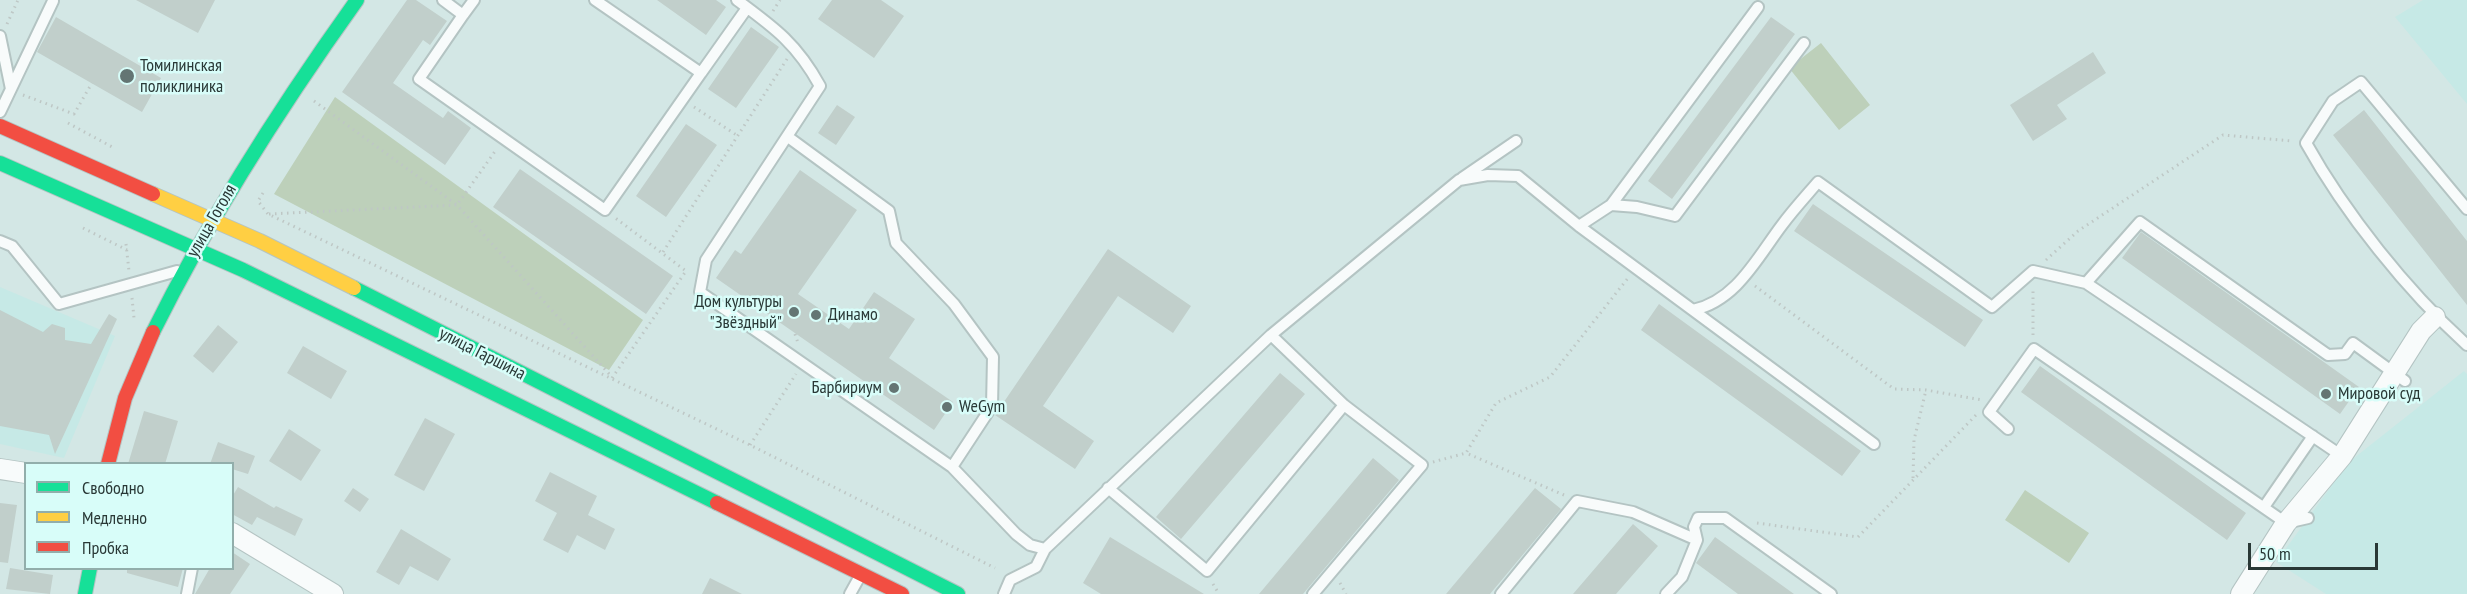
<!DOCTYPE html>
<html>
<head>
<meta charset="utf-8">
<style>
  body { margin:0 }
  #map { position:relative; width:2467px; height:594px; overflow:hidden; background:#d3e7e5; font-family:"PT Sans Narrow",sans-serif }
  canvas { display:block }
  .legend { position:absolute; left:24px; top:462px; width:210px; height:108px; box-sizing:border-box; background:#d8fdf9; border:2px solid #92aeab; margin:0; padding:8px 10px; list-style:none; font-size:18px; color:#293836 }
  .legend li { display:flex; align-items:center; gap:12px; height:30px }
  .legend b { width:30px; border:2px solid #92aeab }
  .scale { position:absolute; left:2248px; top:543px; width:130px; height:27px; box-sizing:border-box; border:3px solid #293836; border-top:0; padding-left:8px; font-size:18px; line-height:21px; white-space:nowrap; color:#293836; -webkit-text-stroke:4px #d8fdf9; paint-order:stroke }
</style>
</head>
<body>
<div id="map">
<canvas width="2467" height="594"></canvas>
<ul class="legend">
<li><b style="height:8px;background:#16e098"></b>Свободно</li>
<li><b style="height:8px;background:#ffcf43"></b>Медленно</li>
<li><b style="height:8px;background:#f24e42"></b>Пробка</li>
</ul>
<div class="scale">50 m</div>
</div>
<script>
const g = document.querySelector('canvas').getContext('2d');
g.lineJoin = 'round';
function fill(path, color) {
  g.fillStyle = color;
  g.fill(path, 'evenodd');
}
function strokePath(path, color, width, dash) {
  g.strokeStyle = color;
  g.lineWidth = width;
  g.lineCap = dash ? 'butt' : 'round';
  g.setLineDash(dash || []);
  g.stroke(path);
}
function drawText(font, color, halo, rows, align = 'center') {
  g.font = font + ' "PT Sans Narrow",sans-serif';
  g.lineWidth = 5;
  g.setLineDash([]);
  g.textBaseline = 'middle';
  g.strokeStyle = halo;
  g.fillStyle = color;
  for (const [text, x, y, turn = 0] of rows) {
    g.save();
    g.translate(x, y);
    g.rotate((+turn || 0) * Math.PI / 180);
    g.textAlign = isNaN(turn) ? turn : align;
    if (halo) g.strokeText(text, 0, 0);
    g.fillText(text, 0, 0);
    g.restore();
  }
}
fill(new Path2D(`
  M2423,0H2467V104L2395,17Z
  M0,287L115,336L64,458L0,444Z
  M2464,371L2467,374V594H2326L2276,562L2349,462Z`), '#c6e9e6');
fill(new Path2D(`
  M1821,43L1870,105L1839,130L1789,68Z
  M335,97L643,320L609,370L274,194Z
  M2025,490L2089,533L2069,563L2005,520Z`), '#bdd0ba');
fill(new Path2D(`
  M136,0H215L198,33Z
  M407,0H416L447,21L430,45L423,40L393,83L443,118L448,111L471,128L445,165L342,92Z
  M657,0H716L726,7L706,35Z
  M832,0H881L904,16L874,58L818,19Z
  M56,17L161,78L142,112L37,52Z
  M1771,17L1795,34L1672,199L1648,181Z
  M751,27L779,47L736,108L708,89Z
  M2093,52L2106,73L2057,105L2067,119L2033,141L2010,105Z
  M837,105L855,117L836,145L818,133Z
  M2364,110L2467,241V305L2333,135Z
  M686,124L717,145L666,217L636,196Z
  M520,169L673,276L646,314L493,207Z
  M800,170L857,210L798,294L849,329L874,292L915,319L889,358L953,402L934,430L716,278L735,250L741,254Z
  M1813,204L1983,320L1965,347L1794,231Z
  M2141,232L2359,387L2340,414L2122,258Z
  M1108,249L1191,306L1173,333L1118,296L1043,406L1094,441L1075,469L995,415Z
  M1659,304L1861,451L1842,476L1641,330Z
  M0,310L43,332L52,324L65,328V340L91,344L109,314L117,319L55,454L49,435L0,426Z
  M218,325L238,342L213,373L193,356Z
  M303,346L347,371L331,399L287,373Z
  M2040,366L2246,513L2227,540L2021,392Z
  M1280,373L1305,394L1181,539L1156,517Z
  M144,411L178,421L165,464H128Z
  M425,418L455,434L424,491L394,475Z
  M289,429L321,450L301,481L269,461Z
  M218,442L255,456L248,474L232,469V464H210Z
  M1373,458L1399,480L1303,594H1259Z
  M550,472L597,496L588,515L615,529L605,550L577,535L568,553L543,540L557,513L535,501Z
  M238,487L274,508L276,506L303,519L295,536L257,517L252,525L232,514V497Z
  M353,488L369,499L360,512L344,501Z
  M1535,488L1561,509L1490,594H1446Z
  M0,503L17,505L8,563L0,562Z
  M1633,524L1658,546L1616,594H1573Z
  M401,529L451,559L438,581L410,566L399,585L376,572Z
  M1110,537L1204,594H1101L1083,583Z
  M1715,537L1794,594H1738L1696,563Z
  M232,552L250,564L230,594H195L210,568H232Z
  M10,568L53,575L50,594L6,589Z
  M127,568H183L178,587L127,573Z
  M710,578L742,594H702Z`), '#c1cfcb');
const lane = new Path2D(`
  M443,0L463,15L419,79L605,210L701,73L595,0
  M737,0C775,28 797,44 820,86L706,260L700,292L952,467L1016,534L1030,545L1045,549
  M463,15L474,0
  M0,36L11,89
  M701,73L747,8
  M0,112L53,1
  M788,137L889,211L896,243L954,304L993,357L992,406L952,467
  M1462,178L1516,141
  M1611,205L1637,207L1675,216L1804,43
  M2467,209L2361,82L2333,101L2306,143C2345,213 2407,291 2467,345
  M1579,226L1611,205L1758,7
  M0,241L12,246L59,304L177,271
  M2086,283L2342,456
  M1693,310C1736,301 1757,258 1782,225C1793,210 1806,196 1818,182L1992,307L2033,271L2086,283L2140,222L2328,355L2345,354L2353,343L2405,381
  M1271,335L1344,405L1422,465L1313,594
  M2008,429L1989,412L2034,349L2286,523L2308,518
  M1108,488L1207,571L1344,405
  M2264,507L2313,436
  M1697,540L1694,527L1698,518H1725L1831,594
  M187,594L192,568
  M850,594L860,576
  M1004,594L1010,580L1036,567L1045,549L1271,335L1459,180L1488,175L1518,176L1579,226L1874,444
  M1501,594L1577,501L1633,512L1697,540L1682,577L1666,594`);
const street = new Path2D(`
  M0,469L26,473
  M232,533L333,594
  M2241,594L2286,523L2342,456L2421,331L2435,317`);
const fast = new Path2D(`
  M0,163L243,270L717,503
  M354,288L958,594
  M153,332C211,215 281,106 357,0
  M85,594L90,568`);
const slow = new Path2D(`
  M153,194L260,241L354,288`);
const jam = new Path2D(`
  M0,126L153,194
  M108,464L125,398L153,332
  M717,503L902,594`);
strokePath(lane, '#b4c4c3', 14);
strokePath(street, '#b4c4c3', 22);
strokePath(fast, '#b4c4c3', 16);
strokePath(slow, '#b4c4c3', 16);
strokePath(jam, '#b4c4c3', 16);
strokePath(new Path2D(`
  M773,11L780,0
  M7,24L18,0
  M23,95L74,114L92,83
  M314,101L457,205L496,150
  M694,107L738,136
  M68,123L114,148
  M263,193L258,201L268,214L750,445L995,568
  M269,214L457,205L611,376
  M83,228L127,250
  M126,244L129,271
  M663,252L787,59
  M2046,260L2078,231L2223,135L2292,141
  M1755,286L1894,389L1926,390L1982,400
  M132,298L134,318
  M795,334L798,343
  M2033,335V288
  M612,378L686,271L614,217
  M750,445L796,374
  M1433,462L1466,453
  M1913,478L1914,440L1926,390
  M1564,495L1466,453L1496,403L1550,377L1628,278
  M1757,523L1858,537L1977,414
  M1340,583L1346,594
  M1213,584L1219,594`), '#bec7c5', 3, [1.5, 4.5]);
strokePath(lane, '#f8fbfb', 10);
strokePath(street, '#f8fbfb', 20);
strokePath(fast, '#16e098', 14);
strokePath(slow, '#ffcf43', 14);
strokePath(jam, '#f24e42', 14);
for (const [x, y, r, color] of [
  [127,76,8,"#647573"],
  [794,312,6,"#647573"],
  [816,315,6,"#647573"],
  [894,388,6,"#647573"],
  [2326,394,6,"#647573"],
  [947,407,6,"#647573"]
]) {
  const dot = new Path2D();
  dot.arc(x, y, r, 0, 2 * Math.PI);
  g.fillStyle = color;
  g.fill(dot);
  strokePath(dot, '#d8fdf9', 2);
}
drawText('18px', '#293836', '#d8fdf9', [
  ["Томилинская",140,66],
  ["поликлиника",140,87],
  ["Дом культуры",782,302,"right"],
  ["\"Звёздный\"",782,323,"right"],
  ["Динамо",828,315],
  ["Барбириум",882,388,"right"],
  ["Мировой суд",2338,394],
  ["WeGym",959,407]
], 'left');
drawText('18px', '#293836', '#d8fdf9', [
  ["улица Гоголя",212,221,-60],
  ["улица Гаршина",482,354,27]
]);
</script>
</body>
</html>
